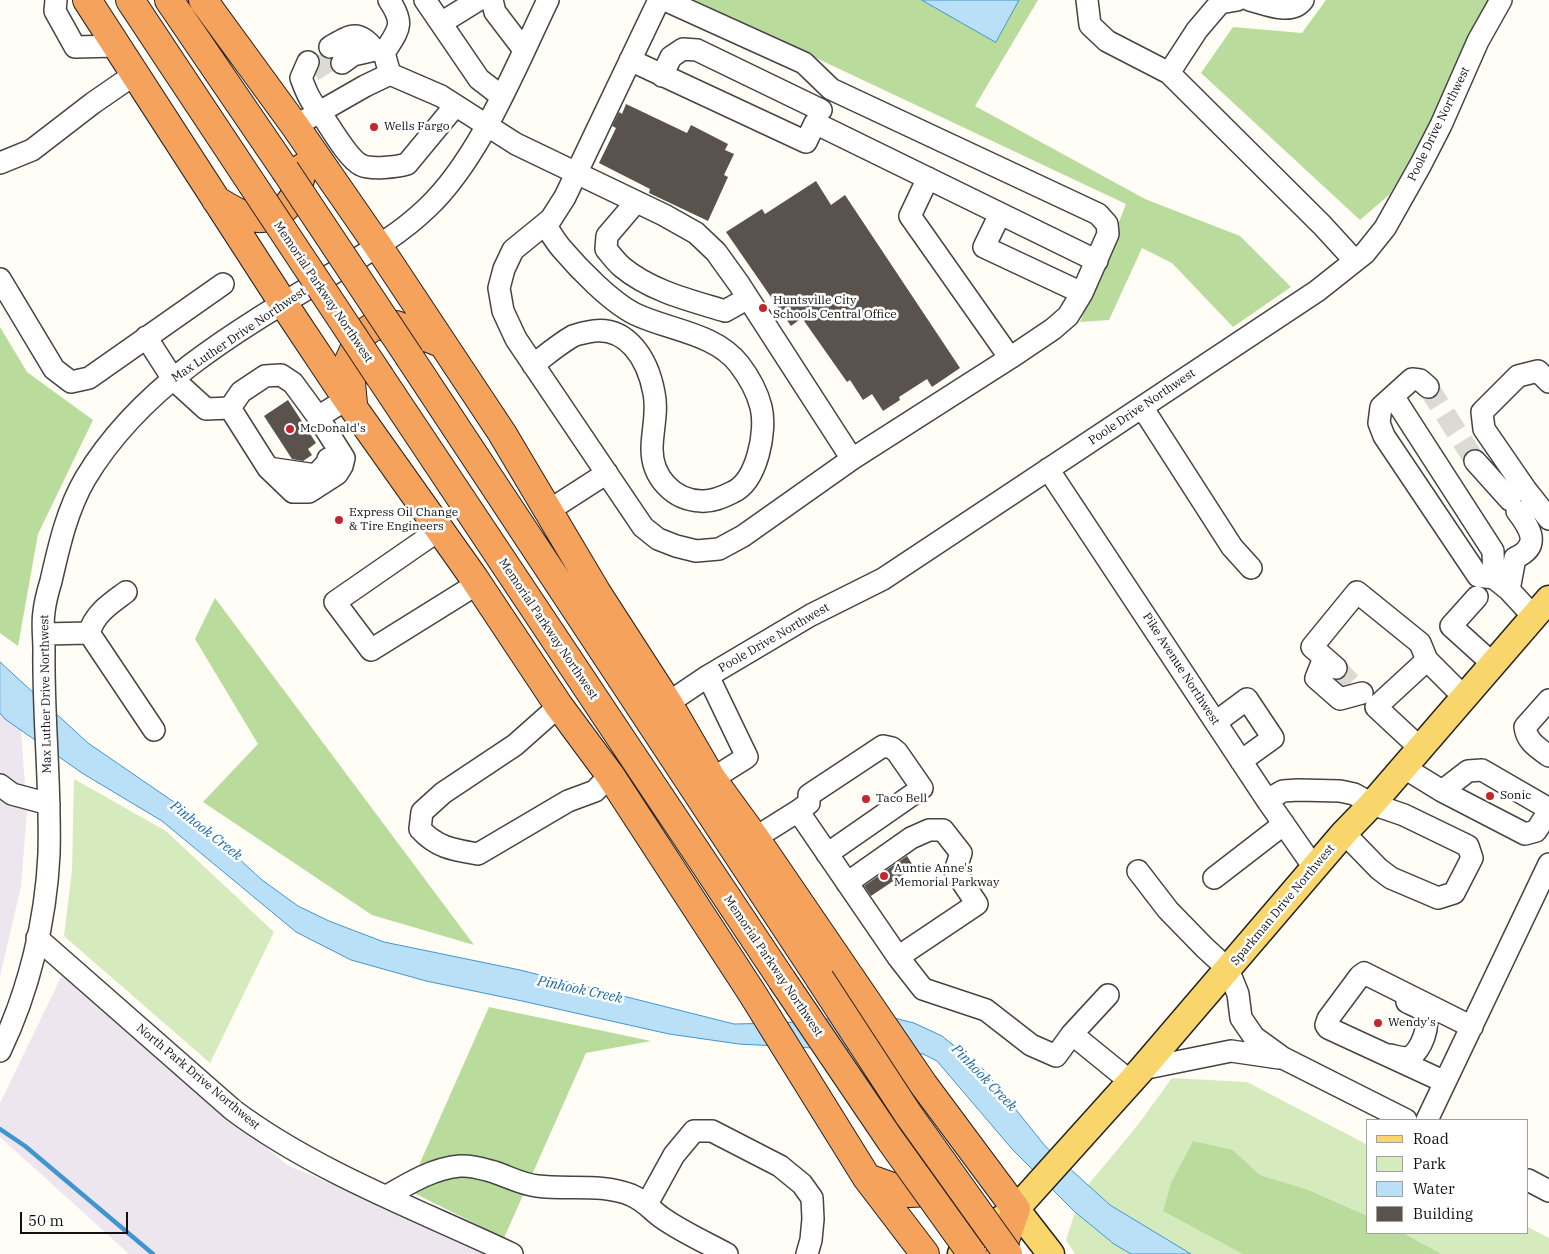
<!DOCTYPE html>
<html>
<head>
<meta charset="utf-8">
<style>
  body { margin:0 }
  #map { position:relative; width:1549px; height:1254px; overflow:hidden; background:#fffdf5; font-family:"IBM Plex Serif",serif }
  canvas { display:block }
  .legend { position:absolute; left:1366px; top:1119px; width:162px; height:115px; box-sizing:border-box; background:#fff; border:1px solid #a0a0a0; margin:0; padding:6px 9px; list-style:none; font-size:15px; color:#111 }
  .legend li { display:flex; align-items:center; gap:10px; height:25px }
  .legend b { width:25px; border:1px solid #a0a0a0 }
  .scale { position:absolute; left:20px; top:1212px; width:108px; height:22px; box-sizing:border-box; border:2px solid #111; border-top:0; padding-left:6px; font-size:15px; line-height:18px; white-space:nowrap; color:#111; -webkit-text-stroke:4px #fff; paint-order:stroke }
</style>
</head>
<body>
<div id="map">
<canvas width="1549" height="1254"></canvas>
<ul class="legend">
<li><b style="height:6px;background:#f9d66b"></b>Road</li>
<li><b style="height:14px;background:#d5ebbd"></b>Park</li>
<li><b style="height:14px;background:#b9e0f7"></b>Water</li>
<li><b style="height:14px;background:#5a524d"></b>Building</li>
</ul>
<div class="scale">50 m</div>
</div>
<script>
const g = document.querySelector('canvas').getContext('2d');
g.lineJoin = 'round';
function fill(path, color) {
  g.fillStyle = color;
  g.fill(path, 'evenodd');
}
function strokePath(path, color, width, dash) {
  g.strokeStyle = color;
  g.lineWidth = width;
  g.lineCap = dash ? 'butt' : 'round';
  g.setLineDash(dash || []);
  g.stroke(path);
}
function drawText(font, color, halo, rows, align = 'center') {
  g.font = font + ' "IBM Plex Serif",serif';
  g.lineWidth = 5;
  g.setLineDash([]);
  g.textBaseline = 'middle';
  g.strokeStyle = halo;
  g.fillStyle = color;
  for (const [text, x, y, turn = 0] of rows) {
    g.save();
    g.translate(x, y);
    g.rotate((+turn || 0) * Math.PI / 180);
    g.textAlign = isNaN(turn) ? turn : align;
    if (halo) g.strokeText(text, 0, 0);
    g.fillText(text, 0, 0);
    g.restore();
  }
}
fill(new Path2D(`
  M0,713L5,719L21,730L27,812L21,887L0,976Z
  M63,973L287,1165L379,1204L485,1254H129L0,1137V1103Z`), '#eee6ef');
fill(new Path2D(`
  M74,779L166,831L274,932L210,1063L64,936L72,870Z
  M1172,1078L1247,1082L1368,1145V1216L1306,1189L1260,1175L1233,1150L1230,1246L1243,1254H1191L1110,1205L1088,1185L1137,1126Z
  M1075,1212L1114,1244L1131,1254H1075L1066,1240Z
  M1528,1227L1549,1238V1254H1442L1403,1233H1528Z`), '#d5ebbd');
fill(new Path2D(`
  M693,0H922L996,42L1019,0H1038L975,106L1145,199L1240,236L1291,287L1233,327L1172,263L1142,248L1109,320L1080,322L1126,204Z
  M1326,0H1493L1450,90L1390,194L1360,220L1201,73L1233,27L1302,33Z
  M0,327L27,372L93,420L38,534L18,646L0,633Z
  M215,598L474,945L372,915L203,802L258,744L195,639Z
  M489,1007L651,1041L586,1053L504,1238L408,1190Z
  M1193,1141L1233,1150L1260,1175L1306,1189L1368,1216V1233H1403L1442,1254H1243L1163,1211L1171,1183Z`), '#b9dc9c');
const water = new Path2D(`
  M922,0H1019L996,42Z
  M0,662L88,743L187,811L262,880L298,906L329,921L384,942L520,970L734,1024L782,1023L860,1016L890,1017L914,1023L942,1036L984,1070L1046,1147L1110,1205L1191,1254H1131L1114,1244L1075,1212L1012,1149L937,1061L923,1054L739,1044L669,1034L522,1001L426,981L351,960L296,932L162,821L82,773L5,719L0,713Z`);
fill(water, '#b9e0f7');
strokePath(water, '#3f96cf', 1);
strokePath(new Path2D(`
  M0,1129L25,1146L153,1254`), '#3f96cf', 4.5);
fill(new Path2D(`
  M626,104L687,133L691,125L728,144L725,150L734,154L724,175L728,177L708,221L649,193L650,189L599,163L616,128L612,126L619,112L622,114Z
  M816,181L831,205L845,195L960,368L932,387L927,379L899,397L900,400L883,411L872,394L863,400L850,380L847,382L802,318L791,326L726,232L762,209L765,214Z
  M288,400L316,443L308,449L312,455L303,461L292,459L264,416Z
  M907,856L914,867L871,896L864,886Z`), '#5a524d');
strokePath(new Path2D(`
  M313,71L337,56
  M1428,387L1475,461
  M1336,668L1351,683`), '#dbdad3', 21, [21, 11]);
const minor = new Path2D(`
  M56,0L55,11L75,47L118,46
  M389,0C406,25 398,30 384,53L390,74
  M425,0L479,79L501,96
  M492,0L495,12L524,50
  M659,0L565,197L551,219L513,250L504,269L499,288L503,311L516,339L643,527L658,539L676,546L696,551L719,549L743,536L852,459L1010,358L1053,329L1068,316L1082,293L1108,234L1107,224L1098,214L831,89L804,63L665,0
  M1087,0L1090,25L1107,41L1169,73L1322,225L1355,261
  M1250,0C1266,4 1291,16 1303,0
  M441,23L478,0
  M330,47C351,35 358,29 375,50
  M630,60L806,142L815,123L1097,261
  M308,62L301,78C306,91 310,102 320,112C329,125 348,159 361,165C371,170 397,167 407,164L455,106
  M342,63L353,55L375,50
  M1169,73L1197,30L1220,3L1237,0
  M662,76L671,57L683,49L697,50L821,110
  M295,126L365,86L390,74L441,96L516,144L664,215L696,233L716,252L739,284L852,459
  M0,163L32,150L93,103L135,74
  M928,178L910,216L1010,358
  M636,202L607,236L606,249C611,255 616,262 622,267C651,291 689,300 725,311L748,298
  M1000,214L984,247L1082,293
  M0,279L54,369L71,382L89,378L223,284
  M146,337L173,379L206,409L230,408L241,392L265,376L281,375L293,383L318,417L347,399
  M533,365C546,355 559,344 573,336C578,334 583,333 588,332C627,323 648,360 654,393C658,412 652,431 652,449C652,477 673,500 701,501C712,502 723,497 733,492C757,481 767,431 761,407C757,391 749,377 739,364C715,333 668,330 635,314C611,302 579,269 562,249C555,241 550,232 545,224
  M1549,382L1538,371L1518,376L1482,412L1484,429L1526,490L1549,519
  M1428,387L1420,380L1412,379L1381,407L1379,423L1384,436L1478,576L1494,578
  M1393,396L1493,551L1494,578L1509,590L1534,617
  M1142,407L1232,547L1251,568
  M230,408L268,468L293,492H309L337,474L342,466L344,458L318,417
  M1475,461L1510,500
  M268,468L316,475L329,461L328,459
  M1048,469L1267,800L1315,869
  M548,511L607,473
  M439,530L335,602L371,650L477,584
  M1509,590L1515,558C1542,546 1530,528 1517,511
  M1477,597L1451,626L1493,664
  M89,633C95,613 110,604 126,592
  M44,634L89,633L154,730
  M1324,658L1316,678L1340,699L1362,693
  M1336,668L1312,647L1357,592L1420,643L1427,660L1464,697
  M708,676L747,757L712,779
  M1549,700L1525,727C1527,742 1537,747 1549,756
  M668,703L708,676L811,615L883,579L1317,291L1365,253L1385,228L1421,164L1441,125L1478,41L1501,0
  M559,706L515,745L443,793L422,812L420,829C437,848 455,850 478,854L568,801L595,791L610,775
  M1216,722L1247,699L1273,738L1241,761
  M1420,748L1376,707L1427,660
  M1403,767L1442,791L1525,834L1536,831L1549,811
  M0,785L12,794L49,804
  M1442,791L1468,771L1482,770L1549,809
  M1267,800L1283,791L1298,790L1340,791L1354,794L1372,804L1404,815L1468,846L1472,858L1454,893L1438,898L1391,878L1379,869L1344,833
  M798,811L809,803V795L883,746L892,748L897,752L922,788L827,854
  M755,838L798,811L898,957L923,989L986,1010L1031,1045L1056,1056L1072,1034
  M1138,871L1168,910L1205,948L1228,969L1238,994L1241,1018L1254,1037L1283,1058L1406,1120
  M1214,878L1284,824
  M847,883L911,838L929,830H943L961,853L955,871L977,904L898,957
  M37,938L233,1110C316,1172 419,1210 512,1254
  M1108,995L1072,1034L1131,1082
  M0,1051C29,991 46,920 49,854C51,786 43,718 44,650C44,637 42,624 44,612C45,601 48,591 51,581C59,546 67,510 85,479C139,388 234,332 322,280C358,258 396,238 427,208C480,158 516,66 548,0
  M1390,1055C1395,1056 1404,1059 1409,1057C1421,1053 1432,1022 1424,1012C1420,1007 1412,1005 1407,1002
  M1142,1069L1231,1051L1279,1058
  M1445,1082L1328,1028L1326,1025L1328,1019L1360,976L1364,973L1472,1027
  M1427,1120L1549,864
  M1528,1180L1549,1191
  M387,1196C409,1183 434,1168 460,1166C472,1165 483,1169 494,1172C509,1177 521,1184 537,1186C568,1190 601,1183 631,1195C645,1201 650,1209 661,1217C682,1232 705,1242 727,1254
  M647,1204L674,1155L694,1131H712L780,1166L802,1184L812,1198L813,1219L811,1240L807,1254`);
const major = new Path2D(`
  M1016,1209L1051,1254
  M961,1254L974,1238L1016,1209L1033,1190L1142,1069L1344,833L1372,804L1549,599`);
const highway = new Path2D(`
  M87,0L283,303L347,399L474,578L559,706L610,775L752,993L867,1178L925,1254
  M130,0L252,184
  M169,0L285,170
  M203,0L295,126L378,246L502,433L597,593L668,703L712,779L755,838L923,1084L1016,1209L1000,1254
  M216,200C229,208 243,217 258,218C262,219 266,217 270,216C291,210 300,189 302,168
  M410,358L820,979
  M380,377L782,980
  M353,404L349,361L360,336L374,326L396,325L441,343
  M867,1178L909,1193L934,1192L945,1183`);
strokePath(minor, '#444', 24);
strokePath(major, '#222', 29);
strokePath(highway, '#222', 30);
strokePath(minor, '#fff', 21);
strokePath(major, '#f9d66b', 26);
strokePath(highway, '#f5a25d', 28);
const highwayBridge = new Path2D(`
  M285,170L410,358
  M252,184L380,377
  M820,979L908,1114L1008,1254
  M782,980L891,1141L972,1254`);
strokePath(highwayBridge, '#222', 30, []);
strokePath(highwayBridge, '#f5a25d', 28);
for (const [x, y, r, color] of [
  [374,127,5,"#c4262e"],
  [763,308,5,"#c4262e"],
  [290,429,5,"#c4262e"],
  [339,520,5,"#c4262e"],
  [1490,796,5,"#c4262e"],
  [866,799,5,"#c4262e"],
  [884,876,5,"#c4262e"],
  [1378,1023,5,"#c4262e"]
]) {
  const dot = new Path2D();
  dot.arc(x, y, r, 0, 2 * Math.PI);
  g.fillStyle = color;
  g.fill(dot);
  strokePath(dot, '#fff', 2);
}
drawText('12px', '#111', '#fff', [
  ["Poole Drive Northwest",1439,124,-64],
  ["Memorial Parkway Northwest",323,292,56],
  ["Max Luther Drive Northwest",239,335,-34],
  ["Poole Drive Northwest",1142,407,-34],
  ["Memorial Parkway Northwest",548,629,56],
  ["Poole Drive Northwest",774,638,-30],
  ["Pike Avenue Northwest",1181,669,57],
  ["Max Luther Drive Northwest",46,694,-91],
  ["Sparkman Drive Northwest",1283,905,-50],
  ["Memorial Parkway Northwest",773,966,56],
  ["North Park Drive Northwest",198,1077,40]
]);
drawText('12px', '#111', '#fff', [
  ["Wells Fargo",384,127],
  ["Huntsville City",773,301],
  ["Schools Central Office",773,315],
  ["McDonald's",300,429],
  ["Express Oil Change",349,513],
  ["& Tire Engineers",349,527],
  ["Sonic",1500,796],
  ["Taco Bell",876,799],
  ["Auntie Anne's",894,869],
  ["Memorial Parkway",894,883],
  ["Wendy's",1388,1023]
], 'left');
drawText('italic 14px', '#1768a6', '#fff', [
  ["Pinhook Creek",206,831,38],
  ["Pinhook Creek",580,990,12],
  ["Pinhook Creek",984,1078,46]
]);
</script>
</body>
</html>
